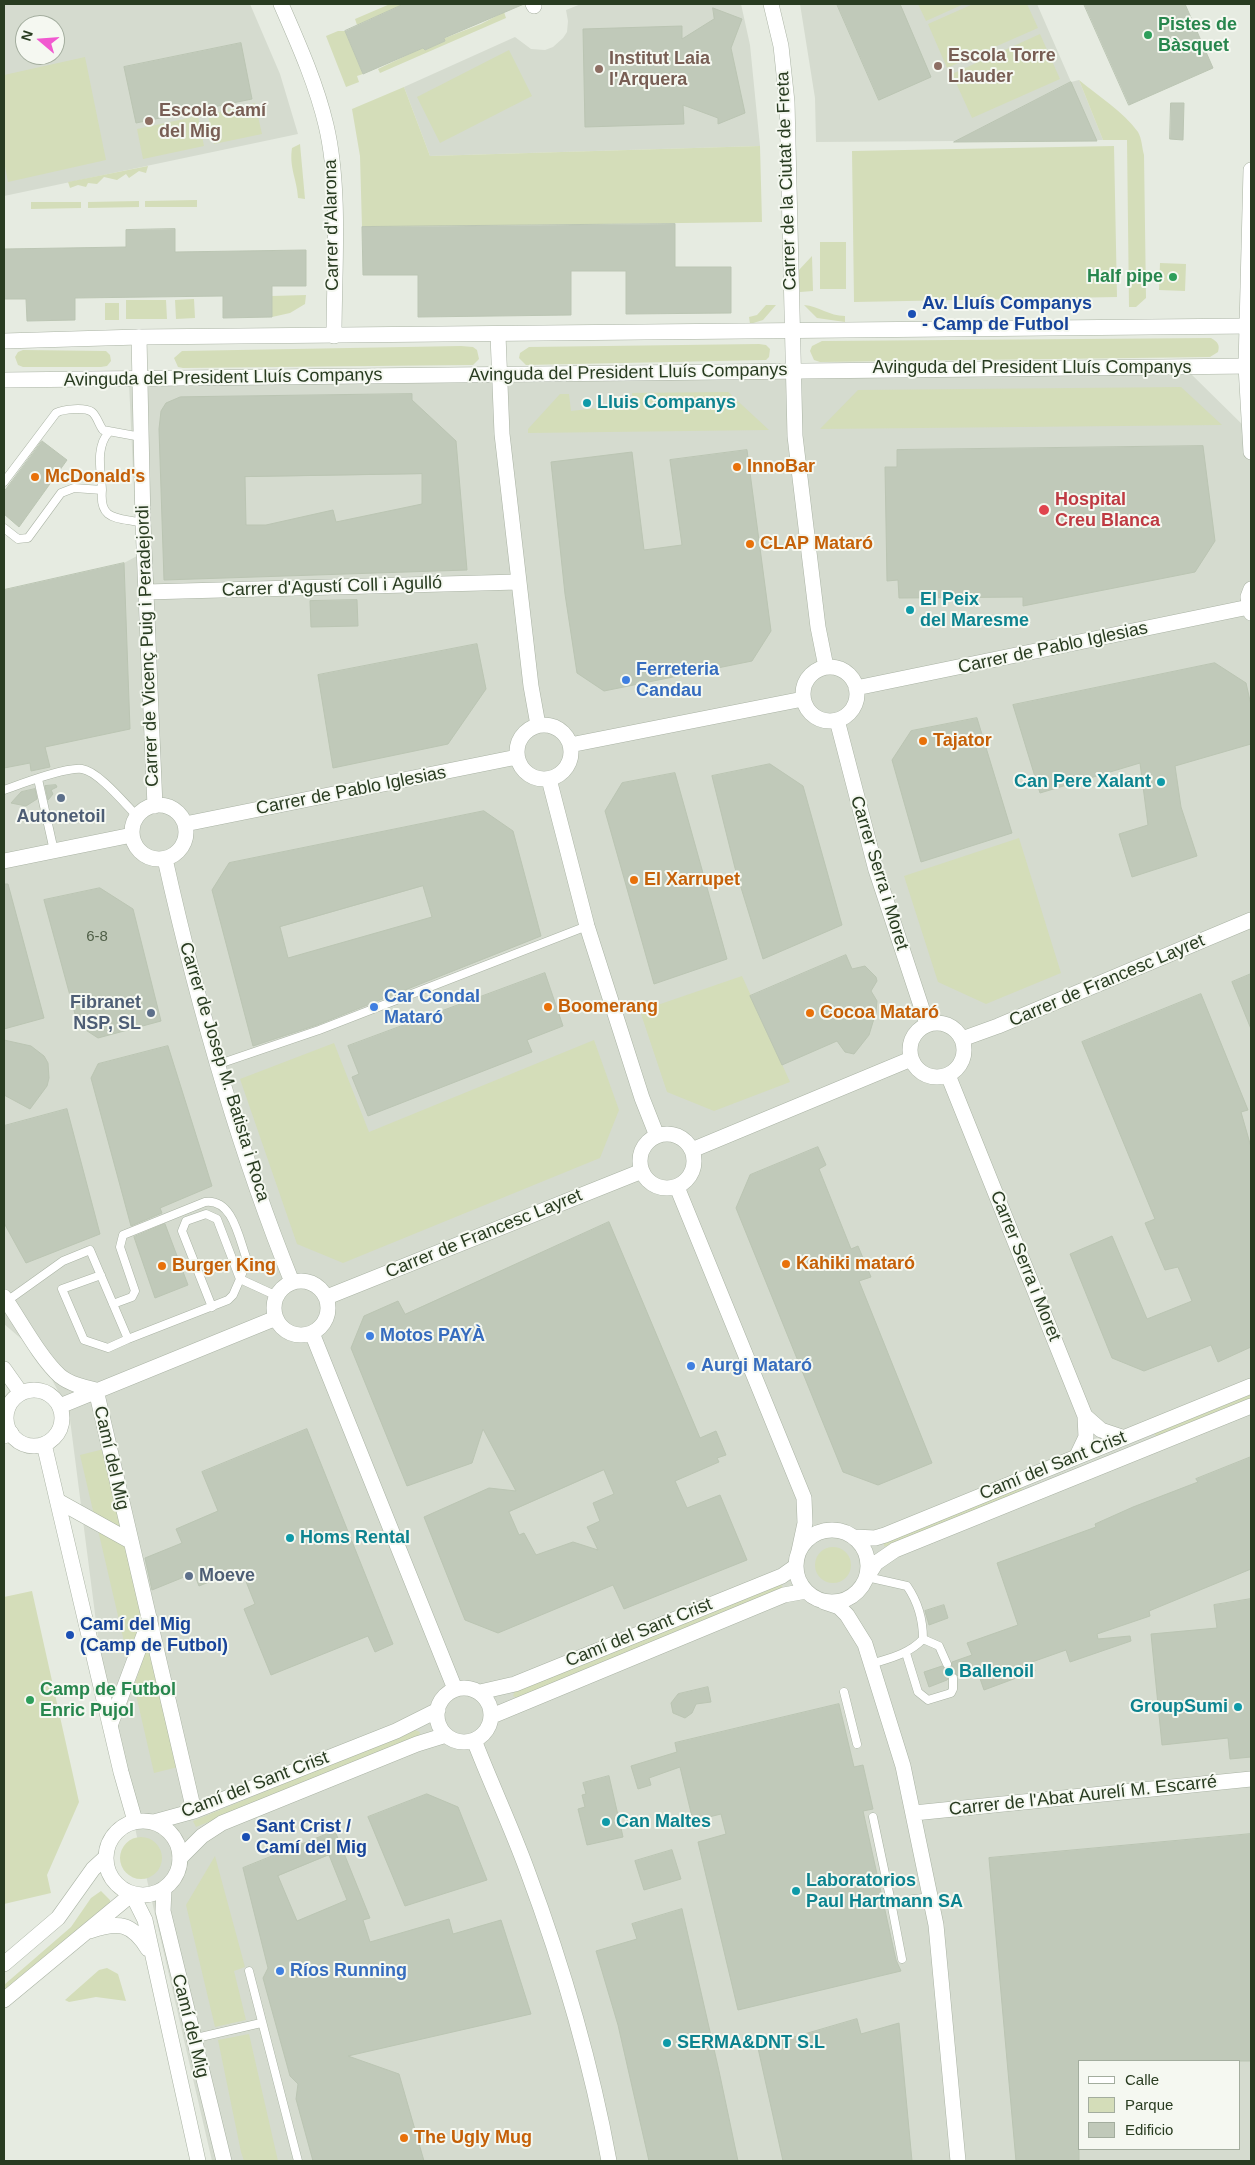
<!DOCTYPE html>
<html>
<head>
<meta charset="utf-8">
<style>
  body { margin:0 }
  #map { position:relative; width:1255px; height:2165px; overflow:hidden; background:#e6ebe1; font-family:Helvetica,sans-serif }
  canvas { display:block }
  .frame { position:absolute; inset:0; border:5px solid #293c21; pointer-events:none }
  .legend { position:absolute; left:1078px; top:2060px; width:162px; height:90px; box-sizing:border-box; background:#f5f8f1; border:1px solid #a3ad9e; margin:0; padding:6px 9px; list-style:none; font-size:15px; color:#293c21 }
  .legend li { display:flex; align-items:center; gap:10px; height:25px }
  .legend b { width:25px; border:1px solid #a3ad9e }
  .north { position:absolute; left:15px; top:15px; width:50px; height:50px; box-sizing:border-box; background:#f5f8f1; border:1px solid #a3ad9e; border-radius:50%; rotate:288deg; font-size:14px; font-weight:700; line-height:20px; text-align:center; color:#293c21 }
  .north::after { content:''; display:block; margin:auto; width:18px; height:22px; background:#f159d0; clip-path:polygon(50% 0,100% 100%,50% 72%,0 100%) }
</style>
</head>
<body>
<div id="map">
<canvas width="1255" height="2165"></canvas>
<div class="frame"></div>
<ul class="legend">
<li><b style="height:6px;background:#fff"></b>Calle</li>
<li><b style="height:14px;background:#d4ddb9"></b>Parque</li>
<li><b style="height:14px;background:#c0c9b9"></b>Edificio</li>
</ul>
<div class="north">N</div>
</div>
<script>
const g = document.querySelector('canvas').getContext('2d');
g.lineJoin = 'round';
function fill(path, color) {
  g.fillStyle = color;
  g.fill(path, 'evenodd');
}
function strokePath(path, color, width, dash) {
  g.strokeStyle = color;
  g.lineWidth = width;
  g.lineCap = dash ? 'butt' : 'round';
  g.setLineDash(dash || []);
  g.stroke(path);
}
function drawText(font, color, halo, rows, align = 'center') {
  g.font = font + ' Helvetica,sans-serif';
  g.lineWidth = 4;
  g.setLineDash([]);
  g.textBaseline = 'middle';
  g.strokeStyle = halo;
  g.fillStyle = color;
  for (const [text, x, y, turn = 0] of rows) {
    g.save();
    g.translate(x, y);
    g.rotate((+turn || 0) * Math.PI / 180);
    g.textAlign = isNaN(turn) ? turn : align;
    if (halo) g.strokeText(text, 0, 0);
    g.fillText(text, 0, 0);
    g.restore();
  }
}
fill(new Path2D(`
  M4,4H250L280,74L298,134L4,196ZM25,25H55V55H25Z
  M581,4H741L750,45L760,146L430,156L404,87L515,37L531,49L545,50L553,47L563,38L567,32L568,21L566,10Z
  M800,4H1037L1071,82L1079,80L1103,140L816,142L815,98Z
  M1190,373L1249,431L1251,452V2161H212L107,1707L69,1412L38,1353L4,1324V590L124,563L137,556L129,383ZM1079,2061H1239V2149H1079Z`), '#d5dbcf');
fill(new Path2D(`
  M390,4H404L357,25L355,19Z
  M918,4H964L926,21Z
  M973,4H1027L1038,28L947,68L928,24Z
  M504,12L506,18L380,73L378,69L422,48L425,50L445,41V38L481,24Z
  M338,31H345L363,74L357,76L359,82L346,87L326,36Z
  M1040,34L1060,79L972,118L952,74Z
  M509,50L532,96L440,143L417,97Z
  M85,57L106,160L8,182L4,161V75Z
  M1079,80C1098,96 1124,112 1138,132C1142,139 1142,148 1144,155L1146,298L1136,307H1129L1127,140H1103Z
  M404,87L430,156L760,146L762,222L362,227L360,156L352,109Z
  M255,103L262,134L214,144L208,115Z
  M198,116L204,146L143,159L137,129Z
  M300,144L305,199L298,198C297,179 289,168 292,148Z
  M1114,146L1117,297L854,302L852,151Z
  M148,166L146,173L139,171L129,178L126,174L117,180L104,177L97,184L88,183L86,187L78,185L70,188L68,182Z
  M197,200V207H145V201Z
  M139,201V207L88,208V202Z
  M31,202H81V208L31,209Z
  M820,242H846V289H820Z
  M812,256L813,291L800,292L798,271Z
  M1160,263L1186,264L1185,291L1159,290Z
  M306,295L305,304L290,313L272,317V296Z
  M194,299L195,318L176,319L175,300Z
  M126,300H166L167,319H126Z
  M105,303H119V320H105Z
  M766,305H776L763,320L750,324L749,317L757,315Z
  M804,305C819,306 829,316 845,316V322L817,318Z
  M1211,338C1218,342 1220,345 1218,352L1210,357L820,362L814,360L810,351L812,346L822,341Z
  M759,344L766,345L770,349L769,357L766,360L526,365L519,358L520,353L529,347Z
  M461,346L473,347L477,350L479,359L473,365H467L183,368L178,367L174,358L182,351Z
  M23,350L106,351L110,355L111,361L107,366L101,367H23L18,365L15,357L18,352Z
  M1181,387L1222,425L820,429L858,390Z
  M728,392L769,430L528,433V429L560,394H569L571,411L633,404L632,393Z
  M1019,838L1061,973L986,1004L938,982L904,876Z
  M742,976L790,1082L714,1111L667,1092L640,1011Z
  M594,1040L619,1110L600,1158L343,1263L297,1244L240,1079L334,1043L369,1132Z
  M1251,1391V1400L1157,1437L1155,1435L1154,1433Z
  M104,1449L123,1531L94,1515L80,1455Z
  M1021,1486L1023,1491L888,1547L884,1546V1542Z
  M98,1530L125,1546L144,1620L129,1663Z
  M815 1565a18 18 0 1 1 36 0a18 18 0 1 1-36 0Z
  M781,1584L783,1588L517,1698L513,1696L515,1691Z
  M32,1591L79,1802L47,1875L51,1893L4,1904V1597Z
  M149,1642L178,1767L154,1773L134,1686Z
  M415,1730L420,1732L419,1737L196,1827L193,1821Z
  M120 1858a21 21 0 1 1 42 0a21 21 0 1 1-42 0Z
  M215,1856L245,1967L234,1971L246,2020L215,2027L186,1905Z
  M101,1891L110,1900V1905L75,1932L4,1993V1985L71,1927L91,1898Z
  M107,1968L118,1974L126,2001L96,1997L69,2002L65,2000L99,1970Z
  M249,2034L278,2161H244L241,2152L218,2040Z`), '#d4ddb9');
const building = new Path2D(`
  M404,4H524L444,38L445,41L425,50L423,48L363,74L345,31Z
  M837,4H900L931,77L879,100Z
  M1084,4H1185L1213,68L1129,105Z
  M713,8L742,19L731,48L745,113L718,124V118L683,105L684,124L585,127L583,29L682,26V39L714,19Z
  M241,43L252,99L136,123L124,67Z
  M1071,82L1097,141L954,142Z
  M1171,103H1184L1183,140L1170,139Z
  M675,224V267H731V313L626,314V271H571V315L418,317V275H363L362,227Z
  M175,229V252L306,250V286H272V317L223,318V296L75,298V320L27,321L26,299H4V249L126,247V230Z
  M412,394V400L456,441L467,570L164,580L159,429L161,411L166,403L180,397ZM422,474V504L336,522L333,510L266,525H246L245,477Z
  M42,441L67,460L19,527L4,514V492Z
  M1203,446L1215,541L1195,572L1023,606V597L899,598L898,580L887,581L885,467H897V450Z
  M747,450L771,631L752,661L604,691L577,673L565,594L551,462L632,452L644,550L682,545L670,460Z
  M124,563L130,729L45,747L50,767L31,771L30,763L4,768V590Z
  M357,600L358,626L311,627L310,601Z
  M477,644L486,689L448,744L333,768L318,675Z
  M1215,663L1246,683L1251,705V744L1175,766L1181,807L1197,856L1132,877L1119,834L1148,825L1140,763L1040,793L1013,705Z
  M977,718L1012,833L921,862L892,760L911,731Z
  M770,764L803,786L842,925L763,959L735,868L712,776Z
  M675,773L727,959L654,984L605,811L622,783Z
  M56,785L57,787L51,790L53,794L48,800L45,786Z
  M35,789L37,799L26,806L11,803L21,792Z
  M484,811L513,831L541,936L317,1025L253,1046L212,890L229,863ZM423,886L432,917L288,958L280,927Z
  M4,884H8L44,1018L4,1029Z
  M100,888L133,909L161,1021L98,1038L78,1025L44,900Z
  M846,955L852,969L865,966L876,977L877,981L871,991L877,1001L876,1012L869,1035L854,1054L845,1052L837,1041L782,1065L750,996Z
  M545,973L563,1026L527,1040L532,1052L368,1116L352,1077L359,1074L348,1046Z
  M1251,974V1029L1232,982Z
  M1201,994L1248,1110L1241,1112L1251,1147V1347L1218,1362L1211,1345L1144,1371L1112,1358L1070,1254L1112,1236L1147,1319L1192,1301L1178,1267L1165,1270L1145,1223L1155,1219L1082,1042Z
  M4,1040L31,1046L44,1056L48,1063L49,1078L47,1086L30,1109L4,1095Z
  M168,1046L212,1186L160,1208L162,1213L131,1226L91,1078L98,1064Z
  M67,1109L100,1234L26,1263L4,1223V1126Z
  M818,1147L826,1165L819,1169L851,1249L858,1246L871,1277L859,1281L932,1463L878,1485L843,1472L736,1208L750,1175Z
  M609,1222L700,1438L716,1431L726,1455L717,1458L719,1462L675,1481L687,1508L720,1495L747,1560L624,1609L613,1585L498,1633L465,1620L424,1517L489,1488L516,1491L483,1429L472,1463L407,1486L351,1348L364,1316L398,1301L405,1314ZM604,1470L614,1494L593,1503L600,1521L587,1527L598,1550L573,1542L536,1555L524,1533L519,1535L509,1512Z
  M165,1224L188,1285L155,1298L134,1237Z
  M307,1429L393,1644L375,1652L368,1636L271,1675L244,1609L255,1604L241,1569L199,1586L194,1573L152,1590L145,1558L182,1543L176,1529L218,1511L202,1472Z
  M1251,1457V1569L1149,1611L1150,1616L1097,1634L1098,1639L1130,1636L1131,1641L1070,1662L1066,1650L1032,1662L1035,1671L984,1690L977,1670L958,1676L955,1673H951L947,1680L929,1687L924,1672L942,1666L946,1669H950L952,1662L972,1655L967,1643L1018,1625L997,1563L1096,1527L1095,1524L1133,1507L1198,1482L1196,1479Z
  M1251,1599V1757L1230,1759L1228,1738L1162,1745L1151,1634L1217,1628L1214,1605Z
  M944,1605L948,1618L929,1625L925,1611Z
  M708,1687L711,1702L696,1704L692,1713L685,1718L673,1713L671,1703L678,1694Z
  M839,1704L854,1767L863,1765L873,1809L863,1811L896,1960L901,1971L738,2010L698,1842L726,1834L721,1814L693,1821L680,1767L649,1778L651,1785L638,1789L631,1766L677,1752L675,1743Z
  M609,1776L623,1837L587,1845L578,1809L585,1807L582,1795L586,1794L583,1783Z
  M427,1794L458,1807L487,1880L405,1906L368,1817Z
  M335,1831L370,1918L363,1920L370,1942L449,1919L453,1934L501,1920L531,2014L348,2056L399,2074L424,2161H313L296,2099L298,2084L290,2076L263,1978L268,1968L243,1868ZM329,1855L347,1900L297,1921L278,1876Z
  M1251,1834V2061H1079V2161H1016L989,1858Z
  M672,1850L681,1879L644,1890L635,1861Z
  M682,1909L719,2071L738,2161H649L618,2025L596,1951L637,1939L632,1924Z
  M857,2019L861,2034L899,2023L912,2161H783L758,2048Z`);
fill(building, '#c0c9b9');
strokePath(building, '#bbc5b3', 1);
const service = new Path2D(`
  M4,482L56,413C63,409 85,407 92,412C97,416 99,425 103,430L141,437
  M102,490C101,471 95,447 109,432
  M4,528L18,539L28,538L61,493L74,488L102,490C99,522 118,517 143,523
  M38,779L54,851
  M4,790C21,784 65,767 82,769C98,771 125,804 137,816
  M219,1064L319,1030L587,926
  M101,1275L62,1289L84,1340L108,1348L128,1339
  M7,1301L63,1261L90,1250L128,1339L228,1300L233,1295L240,1279L277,1296
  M113,1304L132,1297L135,1291L120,1247L123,1235L205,1202C233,1198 239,1239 247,1260L240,1279
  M212,1307L182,1231L186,1221L206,1214L217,1219L240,1279
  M867,1577L907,1586C918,1602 923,1620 923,1639C909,1654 890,1658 871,1664
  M923,1639L939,1646L947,1664
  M906,1653L918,1692L928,1700L951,1693L953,1689V1678
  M844,1692L857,1744
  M873,1817L891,1902L931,1897
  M891,1902L902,1959
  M249,1971L298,2161
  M192,2039L261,2023`);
const minor = new Path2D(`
  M281,4C298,43 316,83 326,125C341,188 334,271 334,336
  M533,4L534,6
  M771,4L781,46L787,102L795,436L818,627L826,667
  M1251,170L1246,366L1251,452
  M498,335L502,434L531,686L538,725
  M139,337L143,523L155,806
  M1251,589L1248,597L1251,613
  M146,592L518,582
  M803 694a27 27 0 1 1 54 0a27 27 0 1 1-54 0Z
  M856,688L1249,607
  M837,720L876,870L927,1024
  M517 752a27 27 0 1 1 54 0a27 27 0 1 1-54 0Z
  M570,745L803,699
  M549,779L587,926L642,1098L657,1136
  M132 832a27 27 0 1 1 54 0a27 27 0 1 1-54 0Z
  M185,824L517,757
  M165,859C197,1002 237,1146 292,1282
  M4,861L132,835
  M910 1050a27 27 0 1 1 54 0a27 27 0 1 1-54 0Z
  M962,1039L998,1026L1251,920
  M948,1075L1085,1416L1101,1430L1122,1437
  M640 1161a27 27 0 1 1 54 0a27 27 0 1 1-54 0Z
  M692,1150L911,1059
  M677,1187L804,1498L805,1523L799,1551
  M274 1308a27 27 0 1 1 54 0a27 27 0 1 1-54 0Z
  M4,1297C20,1320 40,1358 60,1376C70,1384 83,1387 96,1390L194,1811
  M327,1297L642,1171
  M312,1333L455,1689
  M60,1406L276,1318
  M4,1436L11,1433
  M1077,1456L1086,1437L1085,1416
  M58,1501L130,1541
  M796 1566a36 36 0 1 1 72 0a36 36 0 1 1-72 0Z
  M854,1537L875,1538L885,1535L1251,1386
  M867,1577L876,1563L895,1550L1251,1406
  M824,1602L839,1607L847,1615L865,1644L903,1766L936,1925L958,2161
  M437 1715a27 27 0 1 1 54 0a27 27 0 1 1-54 0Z
  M480,1692L515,1684L782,1576L796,1566
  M492,1716L784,1595L806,1591
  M111,1723L150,1619
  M474,1740C491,1784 511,1826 527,1870C562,1964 591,2062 609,2161
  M914,1813L1251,1779
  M154,1822L194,1811L396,1731L438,1710
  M180,1858L202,1836L222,1823L417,1744L446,1735`);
const tertiary = new Path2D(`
  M4,341L139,337L1251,326
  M4,380L1251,366
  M4,1369L21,1393
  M6 1418a28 28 0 1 1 56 0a28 28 0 1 1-56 0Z
  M44,1444L121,1772L135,1821
  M106 1858a37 37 0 1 1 74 0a37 37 0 1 1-74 0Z
  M164,1889L163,1911L224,2161
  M132,1894L145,1920L198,2161
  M90,1931C119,1921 132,1923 148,1949
  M4,1964L58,1918L93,1869L106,1857
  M4,2000L132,1894`);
strokePath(service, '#aab3a4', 9);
strokePath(minor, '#aab3a4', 16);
strokePath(tertiary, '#aab3a4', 16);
strokePath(service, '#fff', 8);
strokePath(minor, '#fff', 15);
strokePath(tertiary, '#fff', 15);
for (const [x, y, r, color] of [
  [1148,35,5,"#2e9e5b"],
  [938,66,5,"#8d6e63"],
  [599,69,5,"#8d6e63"],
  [149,121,5,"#8d6e63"],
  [1173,277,5,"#2e9e5b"],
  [912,314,5,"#1a4fb4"],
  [587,403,5,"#0f9aa8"],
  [737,467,5,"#e8710a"],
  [35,477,5,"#e8710a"],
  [1044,510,6,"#e0444e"],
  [750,544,5,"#e8710a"],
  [910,610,5,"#0f9aa8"],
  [626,680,5,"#3f7fe0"],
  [923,741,5,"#e8710a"],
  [1161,782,5,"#0f9aa8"],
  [61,798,5,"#5c6f8a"],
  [634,880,5,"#e8710a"],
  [374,1007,5,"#3f7fe0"],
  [548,1007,5,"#e8710a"],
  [151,1013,5,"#5c6f8a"],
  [810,1013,5,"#e8710a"],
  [786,1264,5,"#e8710a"],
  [162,1266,5,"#e8710a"],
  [370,1336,5,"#3f7fe0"],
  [691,1366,5,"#3f7fe0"],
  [290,1538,5,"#0f9aa8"],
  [189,1576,5,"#5c6f8a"],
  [70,1635,5,"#1a4fb4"],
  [949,1672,5,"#0f9aa8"],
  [30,1700,5,"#2e9e5b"],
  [1238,1707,5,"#0f9aa8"],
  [606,1822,5,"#0f9aa8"],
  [246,1837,5,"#1a4fb4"],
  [796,1891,5,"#0f9aa8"],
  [280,1971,5,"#3f7fe0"],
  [667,2043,5,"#0f9aa8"],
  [404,2138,5,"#e8710a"]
]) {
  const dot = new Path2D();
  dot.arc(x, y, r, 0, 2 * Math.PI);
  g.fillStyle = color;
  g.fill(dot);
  strokePath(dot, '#f5f8f1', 2);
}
drawText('15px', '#4f5f47', null, [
  ["6-8",97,937]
]);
drawText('bold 18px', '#27864d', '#f5f8f1', [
  ["Pistes de",1158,25],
  ["Bàsquet",1158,46],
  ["Half pipe",1163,277,"right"],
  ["Camp de Futbol",40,1690],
  ["Enric Pujol",40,1711]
], 'left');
drawText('bold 18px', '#785e54', '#f5f8f1', [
  ["Escola Torre",948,56],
  ["Llauder",948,77],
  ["Institut Laia",609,59],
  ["l'Arquera",609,80],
  ["Escola Camí",159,111],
  ["del Mig",159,132]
], 'left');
drawText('18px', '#293c21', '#f5f8f1', [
  ["Carrer de la Ciutat de Freta",787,181,-92],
  ["Carrer d'Alarona",332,225,-91],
  ["Avinguda del President Lluís Companys",1032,368],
  ["Avinguda del President Lluís Companys",628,373,-1],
  ["Avinguda del President Lluís Companys",223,378,-1],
  ["Carrer d'Agustí Coll i Agulló",332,587,-2],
  ["Carrer de Vicenç Puig i Peradejordi",148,646,-92],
  ["Carrer de Pablo Iglesias",1053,648,-12],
  ["Carrer de Pablo Iglesias",351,791,-11],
  ["Carrer Serra i Moret",879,873,73],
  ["Carrer de Francesc Layret",1107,981,-23],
  ["Carrer de Josep M. Batista i Roca",224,1072,73],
  ["Carrer de Francesc Layret",484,1234,-22],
  ["Carrer Serra i Moret",1025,1266,68],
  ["Camí del Mig",111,1458,77],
  ["Camí del Sant Crist",1053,1466,-22],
  ["Camí del Sant Crist",639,1633,-22],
  ["Camí del Sant Crist",255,1785,-21],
  ["Carrer de l'Abat Aurelí M. Escarré",1083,1796,-6],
  ["Camí del Mig",190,2026,76]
]);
drawText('bold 18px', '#164399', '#f5f8f1', [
  ["Av. Lluís Companys",922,304],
  ["- Camp de Futbol",922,325],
  ["Camí del Mig",80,1625],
  ["(Camp de Futbol)",80,1646],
  ["Sant Crist /",256,1827],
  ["Camí del Mig",256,1848]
], 'left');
drawText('bold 18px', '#0d838f', '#f5f8f1', [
  ["Lluis Companys",597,403],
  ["El Peix",920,600],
  ["del Maresme",920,621],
  ["Can Pere Xalant",1151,782,"right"],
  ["Homs Rental",300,1538],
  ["Ballenoil",959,1672],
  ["GroupSumi",1228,1707,"right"],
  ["Can Maltes",616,1822],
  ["Laboratorios",806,1881],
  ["Paul Hartmann SA",806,1902],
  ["SERMA&DNT S.L",677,2043]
], 'left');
drawText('bold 18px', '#c56008', '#f5f8f1', [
  ["InnoBar",747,467],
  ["McDonald's",45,477],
  ["CLAP Mataró",760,544],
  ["Tajator",933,741],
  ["El Xarrupet",644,880],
  ["Boomerang",558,1007],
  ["Cocoa Mataró",820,1013],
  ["Kahiki mataró",796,1264],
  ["Burger King",172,1266],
  ["The Ugly Mug",414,2138]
], 'left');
drawText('bold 18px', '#be3a42', '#f5f8f1', [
  ["Hospital",1055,500],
  ["Creu Blanca",1055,521]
], 'left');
drawText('bold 18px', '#366cbe', '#f5f8f1', [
  ["Ferreteria",636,670],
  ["Candau",636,691],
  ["Car Condal",384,997],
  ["Mataró",384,1018],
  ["Motos PAYÀ",380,1336],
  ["Aurgi Mataró",701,1366],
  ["Ríos Running",290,1971]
], 'left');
drawText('bold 18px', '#4e5e75', '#f5f8f1', [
  ["Autonetoil",61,817],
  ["Fibranet",141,1003,"right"],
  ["NSP, SL",141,1024,"right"],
  ["Moeve",199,1576,"left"]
]);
</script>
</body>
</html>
